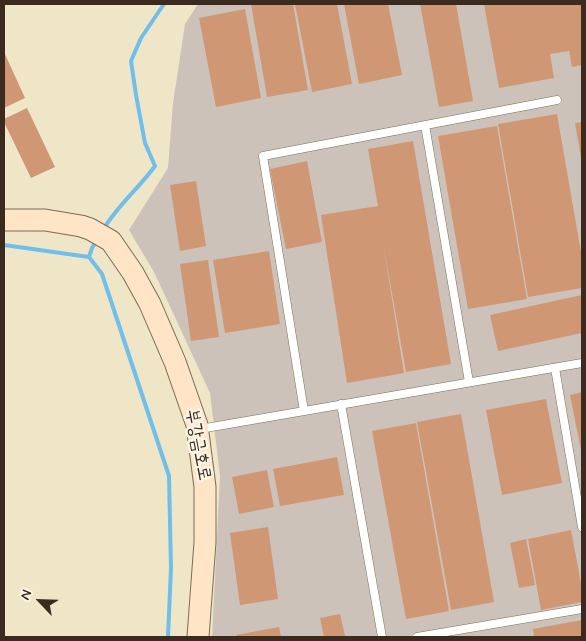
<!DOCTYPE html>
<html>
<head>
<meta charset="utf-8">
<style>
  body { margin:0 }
  #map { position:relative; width:586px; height:641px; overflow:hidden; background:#eee6c7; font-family:Mynerve,sans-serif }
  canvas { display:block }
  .frame { position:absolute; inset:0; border:5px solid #3b2a1e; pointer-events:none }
  .north { position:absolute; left:15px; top:576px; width:50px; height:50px; -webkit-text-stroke:4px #fcf5e5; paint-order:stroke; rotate:294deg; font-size:14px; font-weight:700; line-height:20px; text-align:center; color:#3b2a1e }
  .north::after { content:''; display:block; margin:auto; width:18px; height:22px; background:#3b2a1e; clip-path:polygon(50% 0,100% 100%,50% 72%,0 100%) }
</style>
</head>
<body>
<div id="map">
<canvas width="586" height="641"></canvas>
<div class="frame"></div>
<div class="north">N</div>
</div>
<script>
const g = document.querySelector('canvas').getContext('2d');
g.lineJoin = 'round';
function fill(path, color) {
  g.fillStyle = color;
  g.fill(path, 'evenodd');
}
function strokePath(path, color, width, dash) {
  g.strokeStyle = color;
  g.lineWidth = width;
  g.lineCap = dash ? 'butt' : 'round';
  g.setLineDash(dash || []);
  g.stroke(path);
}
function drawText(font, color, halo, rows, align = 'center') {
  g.font = font + ' Mynerve,"Poor Story",sans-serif';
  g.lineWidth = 5;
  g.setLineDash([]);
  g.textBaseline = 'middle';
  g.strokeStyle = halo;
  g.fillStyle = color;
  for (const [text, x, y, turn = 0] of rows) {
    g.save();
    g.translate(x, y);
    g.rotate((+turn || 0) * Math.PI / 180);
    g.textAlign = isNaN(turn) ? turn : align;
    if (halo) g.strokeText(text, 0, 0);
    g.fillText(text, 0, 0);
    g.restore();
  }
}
fill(new Path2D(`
  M198,4H582V637H212L220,476L210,393L154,272L129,230L168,168L173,103L185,24Z`), '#ccc2b9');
strokePath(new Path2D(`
  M103,230C117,206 139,188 155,166L145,143L136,95L131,61L141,38L164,4
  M4,245L89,257L102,274L169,476L171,568L168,637
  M89,257L92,248L97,240`), '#70beea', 4);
fill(new Path2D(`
  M251,4H293L308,90L267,97Z
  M295,4H337L352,84L312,92Z
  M344,4H388L402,75L359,84Z
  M420,4H456L473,101L439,107Z
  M484,4H582V65L572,67L569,51L550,54L554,78L499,88Z
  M245,9L261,98L216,107L199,18Z
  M4,52L25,98L4,108Z
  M27,108L55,167L31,178L4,122V119Z
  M557,114L582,258V288L528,297L498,124Z
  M582,122V157L581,158L575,123Z
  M497,126L527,299L468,309L438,136Z
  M413,141L451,364L406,372L383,243L404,373L347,383L321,215L378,206L368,149Z
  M307,161L322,242L286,249L270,169Z
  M196,181L206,246L180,251L170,185Z
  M269,251L280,324L225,333L213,260Z
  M208,260L219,337L191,341L180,264Z
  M582,295V333L498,351L490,315Z
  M582,392V450H581L570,395Z
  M546,399L562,483L502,495L486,410Z
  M461,414L494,602L451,610L417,422Z
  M416,423L449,611L406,619L372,431Z
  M337,457L344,495L280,506L273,469Z
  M267,470L274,507L239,514L232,477Z
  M268,527L278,599L240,605L230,533Z
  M571,530L582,589V602L541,610L528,539Z
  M526,539L535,585L519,588L510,543Z
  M340,614L345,636L324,637L320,618Z
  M582,620V637H534L533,629Z
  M279,627L281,637H237L236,635Z`), '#d09775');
const lane = new Path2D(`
  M425,125L469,382
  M555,368L582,527
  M341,404L382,637
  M304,411L263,156L557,100
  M200,429L582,363
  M417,637L582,609`);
const secondary = new Path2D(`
  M4,220H45L81,226L90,229L111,241L133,273L150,304L175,362L197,425L205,487V542L198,637`);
strokePath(lane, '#7a6c59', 9);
strokePath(secondary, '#7a6c59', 23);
strokePath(lane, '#fff', 8);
strokePath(secondary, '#ffe4c6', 21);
drawText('18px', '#3b2a1e', '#fcf5e5', [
  ["부강금호로",197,445,79]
]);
</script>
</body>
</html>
